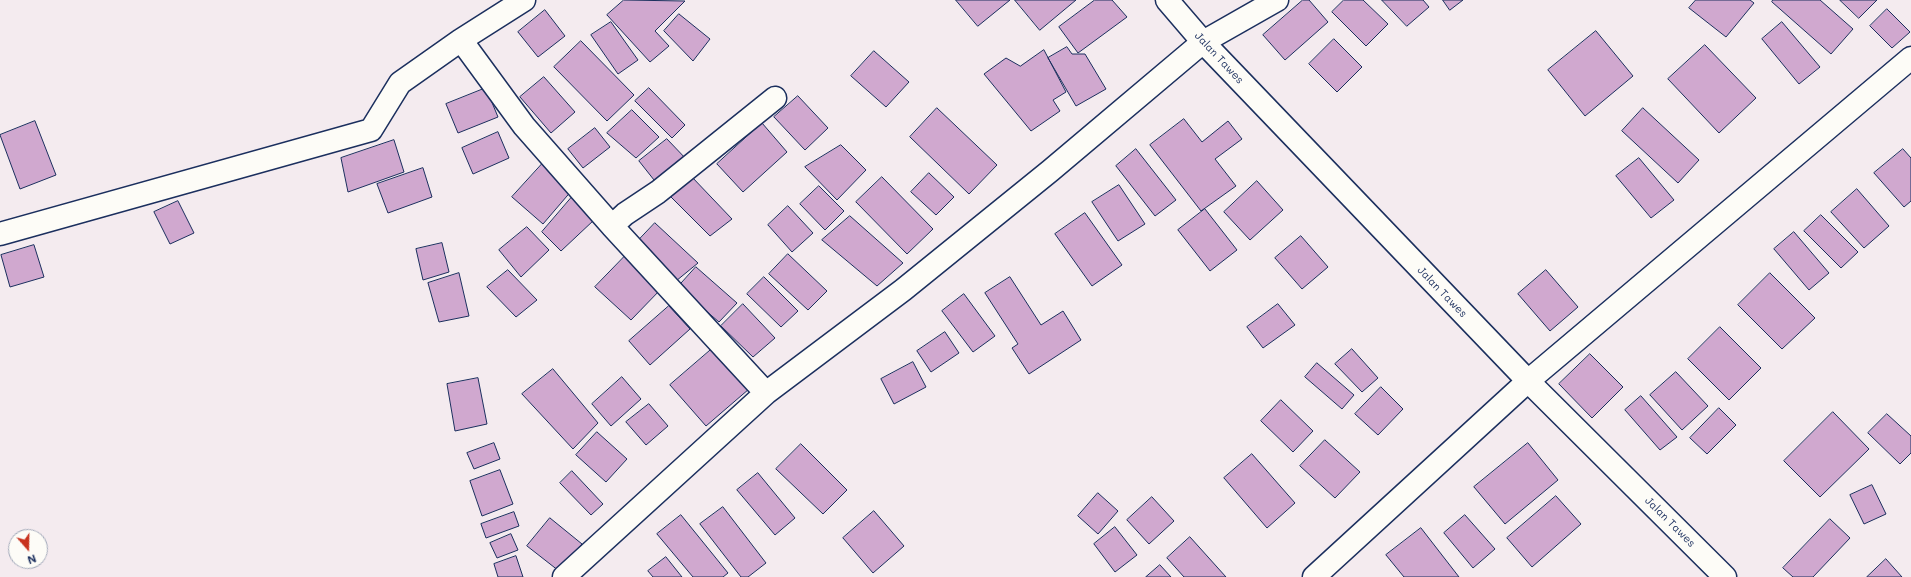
<!DOCTYPE html>
<html>
<head>
<meta charset="utf-8">
<style>
  body { margin:0 }
  #map { position:relative; width:1911px; height:577px; overflow:hidden; background:#f4ebef; font-family:Mali,sans-serif }
  canvas { display:block }
  .north { position:absolute; left:8px; top:529px; width:40px; height:40px; box-sizing:border-box; background:#fdfcf7; border:1px solid #a3aaba; border-radius:50%; rotate:160deg; font-size:11px; font-weight:700; line-height:16px; text-align:center; color:#1b2f5e }
  .north::after { content:''; display:block; margin:auto; width:14px; height:18px; background:#c8321e; clip-path:polygon(50% 0,100% 100%,50% 72%,0 100%) }
</style>
</head>
<body>
<div id="map">
<canvas width="1911" height="577"></canvas>
<div class="north">N</div>
</div>
<script>
const g = document.querySelector('canvas').getContext('2d');
g.lineJoin = 'round';
function fill(path, color) {
  g.fillStyle = color;
  g.fill(path, 'evenodd');
}
function strokePath(path, color, width, dash) {
  g.strokeStyle = color;
  g.lineWidth = width;
  g.lineCap = dash ? 'butt' : 'round';
  g.setLineDash(dash || []);
  g.stroke(path);
}
function drawText(font, color, halo, rows, align = 'center') {
  g.font = font + ' Mali,sans-serif';
  g.lineWidth = 4;
  g.setLineDash([]);
  g.textBaseline = 'middle';
  g.strokeStyle = halo;
  g.fillStyle = color;
  for (const [text, x, y, turn = 0] of rows) {
    g.save();
    g.translate(x, y);
    g.rotate((+turn || 0) * Math.PI / 180);
    g.textAlign = isNaN(turn) ? turn : align;
    if (halo) g.strokeText(text, 0, 0);
    g.fillText(text, 0, 0);
    g.restore();
  }
}
const building = new Path2D(`
  M624,0L685,1L655,31L669,46L650,62L607,15Z
  M956,0H1010L978,26Z
  M1015,0H1076L1040,30Z
  M1095,0H1112L1127,17L1078,53L1059,27Z
  M1303,0H1309L1328,22L1285,60L1263,35Z
  M1344,0H1363L1388,24L1366,46L1332,12Z
  M1382,0H1423L1429,7L1407,26Z
  M1443,0H1463L1450,10Z
  M1696,0H1750L1754,3L1726,37L1689,8Z
  M1773,0H1820L1853,29L1831,54L1772,2Z
  M1840,0H1877L1859,18Z
  M1887,9L1910,32L1892,48L1870,26Z
  M545,10L565,36L538,57L518,32Z
  M679,14L710,39L693,61L664,31Z
  M611,22L638,60L618,74L591,35Z
  M1782,22L1820,67L1799,84L1762,39Z
  M1596,31L1633,76L1585,116L1548,70Z
  M1334,39L1362,67L1337,92L1309,64Z
  M581,41L634,95L607,121L554,67Z
  M1705,45L1756,98L1719,133L1668,79Z
  M1067,47L1072,54H1085L1106,89L1076,106L1048,58Z
  M1044,50L1066,92L1053,100L1060,111L1031,131L984,74L1006,58L1020,66Z
  M874,51L909,82L886,107L851,76Z
  M544,77L575,112L551,133L520,97Z
  M486,88L498,117L458,133L446,104Z
  M649,88L685,125L672,138L635,101Z
  M798,96L828,128L805,150L774,117Z
  M937,108L997,165L969,194L910,137Z
  M1643,108L1699,160L1678,183L1622,131Z
  M632,110L659,137L636,158L607,133Z
  M1184,119L1202,142L1228,121L1242,139L1215,159L1236,186L1201,211L1150,145Z
  M35,121L56,175L20,189L0,135Z
  M762,123L787,152L743,192L717,164Z
  M595,128L610,147L583,168L568,149Z
  M498,132L509,158L473,174L462,148Z
  M667,139L688,161L658,185L639,161Z
  M394,140L404,172L348,192L341,158Z
  M841,145L866,170L837,200L805,167Z
  M1136,149L1176,200L1155,216L1116,166Z
  M1903,149L1911,158V201L1904,207L1874,173Z
  M1639,158L1674,200L1651,218L1616,176Z
  M543,163L573,189L543,224L512,197Z
  M423,168L432,197L388,213L377,184Z
  M929,173L954,197L936,215L911,192Z
  M691,176L732,219L710,236L669,195Z
  M882,177L933,229L907,254L856,202Z
  M1257,181L1283,210L1250,240L1224,212Z
  M1119,185L1145,224L1118,241L1092,202Z
  M819,186L844,211L825,230L800,204Z
  M1857,189L1889,226L1864,248L1831,212Z
  M572,197L594,220L561,251L542,232Z
  M178,201L194,233L170,244L154,212Z
  M788,206L813,233L792,252L768,225Z
  M1205,209L1237,250L1210,271L1178,230Z
  M1085,213L1122,265L1092,286L1055,234Z
  M1821,215L1858,252L1841,268L1804,231Z
  M850,216L903,263L877,286L822,240Z
  M655,223L698,263L676,281L637,242Z
  M527,227L549,250L521,277L499,250Z
  M1794,232L1829,273L1809,290L1774,249Z
  M1301,236L1328,267L1302,289L1275,258Z
  M442,243L449,272L423,280L416,249Z
  M34,245L44,277L10,287L1,255Z
  M627,254L662,288L631,320L595,287Z
  M788,254L827,291L808,310L769,274Z
  M696,267L737,303L719,322L678,287Z
  M508,270L537,300L516,317L487,287Z
  M1546,270L1578,307L1550,331L1518,294Z
  M459,273L469,316L439,322L428,283Z
  M1770,273L1815,318L1782,349L1738,305Z
  M764,277L798,311L781,327L747,294Z
  M1010,277L1041,325L1063,311L1081,340L1029,374L1012,348L1018,344L985,293Z
  M964,294L995,336L973,352L942,311Z
  M743,304L775,338L753,357L721,326Z
  M1278,304L1295,325L1263,348L1247,327Z
  M669,306L690,329L650,365L629,341Z
  M1720,327L1761,368L1729,400L1688,359Z
  M945,332L959,353L931,372L917,351Z
  M713,348L749,389L706,426L670,385Z
  M1352,349L1378,378L1362,392L1335,364Z
  M1590,354L1623,387L1592,418L1559,384Z
  M913,362L926,387L894,404L881,379Z
  M1317,363L1354,395L1342,409L1305,377Z
  M553,369L598,423L573,449L522,394Z
  M1676,372L1708,406L1682,430L1650,395Z
  M622,377L641,399L611,426L592,404Z
  M478,378L487,424L455,431L447,384Z
  M1381,387L1403,409L1378,435L1355,414Z
  M1641,396L1677,437L1660,450L1625,410Z
  M1281,400L1313,431L1293,452L1261,421Z
  M649,404L668,426L646,445L626,422Z
  M1719,408L1736,425L1707,454L1690,438Z
  M1833,412L1869,449L1820,497L1784,461Z
  M1887,414L1911,436V453L1900,464L1868,433Z
  M597,432L627,459L606,482L576,455Z
  M1325,440L1360,472L1335,498L1300,466Z
  M494,443L500,459L474,469L467,453Z
  M1528,443L1558,480L1505,524L1474,487Z
  M801,444L847,490L823,514L776,469Z
  M1252,454L1295,503L1267,528L1224,478Z
  M500,470L513,504L482,516L470,481Z
  M572,471L603,504L591,515L560,483Z
  M758,473L795,518L775,535L737,490Z
  M1872,485L1886,514L1864,524L1850,495Z
  M1098,493L1118,511L1098,534L1078,516Z
  M1556,496L1581,524L1532,567L1507,538Z
  M1152,497L1174,521L1149,544L1127,520Z
  M723,507L766,563L748,577H741L700,524Z
  M874,511L904,546L873,573L843,538Z
  M514,512L519,526L486,538L481,524Z
  M681,515L728,573L723,577H693L657,534Z
  M1465,515L1495,549L1473,568L1444,533Z
  M550,518L582,544L559,571L527,546Z
  M1830,519L1850,538L1813,577H1793L1783,568Z
  M1115,527L1137,555L1115,572L1094,544Z
  M1421,528L1459,577H1404L1386,555Z
  M511,534L518,550L497,558L490,543Z
  M1190,537L1226,577H1184L1167,558Z
  M516,556L523,577H498L494,564Z
  M666,557L682,577H653L648,571Z
  M1886,559L1902,577H1867Z
  M1160,565L1171,577H1146Z`);
fill(building, '#d0a8cf');
strokePath(building, '#1b2f5e', 1);
const minor = new Path2D(`
  M1167,0L1203,42L1528,381L1725,577
  M461,40L524,126L612,226L766,393
  M612,226L625,214L658,192L775,98
  M0,234L371,130L400,83L461,40L524,0
  M564,577L766,393L903,290L1050,171L1203,42L1277,0
  M1314,577L1528,381L1911,58`);
strokePath(minor, '#1b2f5e', 25);
strokePath(minor, '#fdfcf7', 22);
drawText('11px', '#1b2f5e', '#fdfcf7', [
  ["Jalan Tawes",1219,58,47],
  ["Jalan Tawes",1442,292,46],
  ["Jalan Tawes",1670,522,45]
]);
</script>
</body>
</html>
